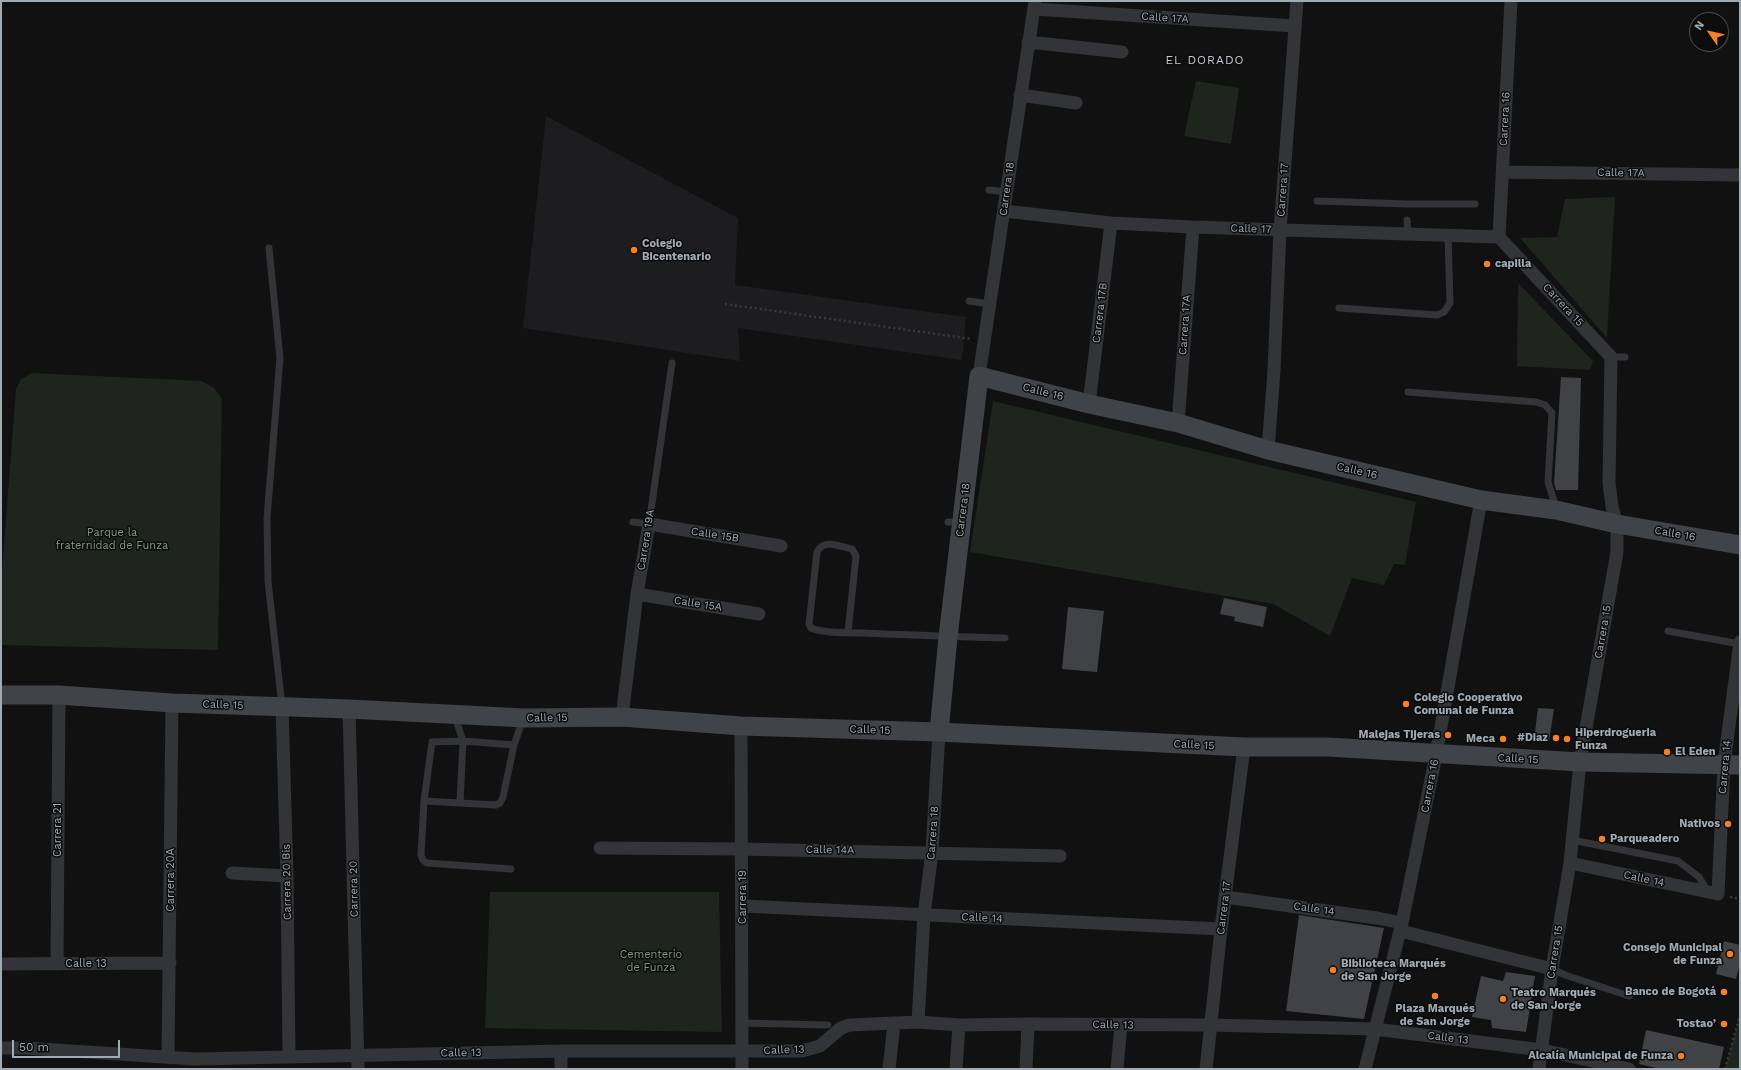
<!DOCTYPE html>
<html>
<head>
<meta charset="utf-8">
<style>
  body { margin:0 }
  #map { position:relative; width:1741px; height:1070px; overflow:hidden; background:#111112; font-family:"Work Sans",sans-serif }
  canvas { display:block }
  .frame { position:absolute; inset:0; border:2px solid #a1abb3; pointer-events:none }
  .north { position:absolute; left:1689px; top:12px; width:40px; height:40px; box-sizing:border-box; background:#0c0c0d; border:1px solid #484c4f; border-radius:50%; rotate:304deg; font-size:11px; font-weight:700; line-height:16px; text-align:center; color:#a1abb3 }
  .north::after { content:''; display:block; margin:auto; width:14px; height:18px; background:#f68125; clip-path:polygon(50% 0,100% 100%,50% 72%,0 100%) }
  .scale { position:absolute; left:12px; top:1040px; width:108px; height:18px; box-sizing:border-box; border:2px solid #a1abb3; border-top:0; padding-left:5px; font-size:12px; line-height:14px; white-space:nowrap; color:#a1abb3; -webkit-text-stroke:3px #0c0c0d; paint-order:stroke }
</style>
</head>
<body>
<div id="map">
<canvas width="1741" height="1070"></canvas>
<div class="frame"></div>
<div class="north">N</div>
<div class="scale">50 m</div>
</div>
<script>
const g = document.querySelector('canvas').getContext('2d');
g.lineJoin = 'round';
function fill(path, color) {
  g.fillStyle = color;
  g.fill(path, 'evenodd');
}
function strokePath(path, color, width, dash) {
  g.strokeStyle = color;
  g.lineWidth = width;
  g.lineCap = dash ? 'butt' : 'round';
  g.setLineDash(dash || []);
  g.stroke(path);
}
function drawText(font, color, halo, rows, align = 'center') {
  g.font = font + ' "Work Sans",sans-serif';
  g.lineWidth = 3;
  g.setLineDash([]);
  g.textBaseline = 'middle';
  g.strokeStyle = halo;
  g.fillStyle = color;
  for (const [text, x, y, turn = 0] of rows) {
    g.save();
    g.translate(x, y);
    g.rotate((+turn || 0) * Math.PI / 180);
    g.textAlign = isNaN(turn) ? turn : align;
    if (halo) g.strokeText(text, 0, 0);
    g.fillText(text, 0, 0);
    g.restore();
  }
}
fill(new Path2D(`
  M546,116L738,218L735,285L966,317L962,360L738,328L740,361L523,328Z`), '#1d1d1f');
fill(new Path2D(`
  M1196,81L1239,88L1231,144L1184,136Z
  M1615,197L1607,338L1520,238L1557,237L1565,199Z
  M1518,283L1593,361L1590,370L1517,366Z
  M32,373L202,381L214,388L222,399L218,650L1,645V583L16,389L21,379Z
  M993,401L1416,502L1405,565L1394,564L1384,585L1352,578L1330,636L1273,604L970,552Z
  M490,892H719L722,1032L485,1028Z
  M1740,1015V1069H1725Z`), '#1d251d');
fill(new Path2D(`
  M1561,377L1581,378L1578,490H1556L1554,483Z
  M1224,598L1267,607L1263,627L1234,621L1235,617L1220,614Z
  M1068,607L1104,611L1097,672L1062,669Z
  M1538,708L1554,709L1549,742L1534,740Z
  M1299,915L1384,928L1364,1019L1286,1011Z
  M1724,941L1740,945V964L1736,979L1716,974Z
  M1506,972L1535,976L1526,1032L1492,1028L1491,1020L1472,1017L1481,976L1503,981Z
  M1646,1030L1724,1047L1719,1069H1661L1639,1064Z`), '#404245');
strokePath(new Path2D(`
  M725,304L972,339
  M1730,897L1740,899
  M1725,1069L1740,1015`), '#383b3e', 2.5, [2, 3]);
strokePath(new Path2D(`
  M989,190L1007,192
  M1317,201L1407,204H1475
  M1407,220L1408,234
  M269,248L280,358L267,518L268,581L282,706
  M969,301L990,304
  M1339,308L1437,315L1444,312L1450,303L1448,235
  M1611,357H1625
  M1408,392L1536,402L1545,405L1552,413L1548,482L1556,508
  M633,522L649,524L672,363
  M948,522H962
  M1668,631L1740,644
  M848,632L856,556L852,549C840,547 824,538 817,552L809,624L811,628C826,634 847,632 863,633C910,635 957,637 1005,638
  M455,717L463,741L460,803L424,801L421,855L423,860L427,863L511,869
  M424,801L432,742L463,741L514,745L523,719
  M460,803L496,805L500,803L503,797L514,745
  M1572,840L1678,861L1699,877L1708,892
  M1552,969L1565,975L1629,996
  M742,1023L828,1025`), '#323437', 7);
strokePath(new Path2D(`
  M1034,9L1295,26
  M1028,42L1122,52
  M1020,95L1076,103
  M1503,172L1740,175
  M1004,211L1111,223L1193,227L1499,237
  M1499,237L1611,357L1609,482L1612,507L1617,524V552L1580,762L1570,863L1552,969L1539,1069
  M1499,237L1511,1
  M979,376L1035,1
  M1089,404L1111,223
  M1178,423L1193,227
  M1268,450L1274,371L1280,230L1297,1
  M637,594L759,614
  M282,707L287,876L289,1057
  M349,709L358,1069
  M622,717L637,594L649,524L781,546
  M741,726L742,1069
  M600,848L742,849L1060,856
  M1570,863L1718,894L1724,764L1740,642
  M232,873L287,876
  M1225,897L1377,918L1402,923
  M743,906L1221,929
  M1401,931L1552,969
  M1,964L170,963
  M57,964L59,695
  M918,1022L924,915L932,852L939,732
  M1,1048H25L195,1059L561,1051H802L820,1046L841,1028L850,1025L918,1022L959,1025L1028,1024L1210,1025L1375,1029L1542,1050L1629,1069
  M561,1051V1069
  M168,1057L172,703
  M889,1069L894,1024
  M956,1069L959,1025
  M1026,1069L1028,1024
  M1117,1069L1121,1025
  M1206,1069L1221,929L1244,747
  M1365,1069L1402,923L1436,755L1481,500`), '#323437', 13);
strokePath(new Path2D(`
  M1,695H59L172,703L349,709L524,718L622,717L741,726L939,732L1244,747H1328L1580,762L1740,765
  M939,732L948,637L979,376L1089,404L1178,423L1268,450L1481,500L1556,510L1617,524L1740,545`), '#404347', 19);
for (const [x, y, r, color] of [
  [634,250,4,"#f68125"],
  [1487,264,4,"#f68125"],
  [1406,704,4,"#f68125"],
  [1448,735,4,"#f68125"],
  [1556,738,4,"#f68125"],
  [1503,739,4,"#f68125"],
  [1567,739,4,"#f68125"],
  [1667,752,4,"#f68125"],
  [1728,824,4,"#f68125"],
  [1602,839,4,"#f68125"],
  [1730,954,4,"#f68125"],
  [1333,970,4,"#f68125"],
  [1724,992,4,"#f68125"],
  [1435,996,4,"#f68125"],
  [1503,999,4,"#f68125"],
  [1724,1024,4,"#f68125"],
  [1681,1056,4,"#f68125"]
]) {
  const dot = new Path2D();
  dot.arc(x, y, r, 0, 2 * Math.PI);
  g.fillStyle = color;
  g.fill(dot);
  strokePath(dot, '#0c0c0d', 1.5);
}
drawText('11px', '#a1abb3', '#0c0c0d', [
  ["Calle 17A",1165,18,4],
  ["Carrera 16",1505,119,-87],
  ["Calle 17A",1621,173,1],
  ["Carrera 18",1007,189,-82],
  ["Carrera 17",1283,190,-86],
  ["Calle 17",1251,229,2],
  ["Carrera 15",1563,305,47],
  ["Carrera 17B",1100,313,-83],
  ["Carrera 17A",1185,325,-86],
  ["Calle 16",1043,392,14],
  ["Calle 16",1357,471,13],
  ["Carrera 18",963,510,-83],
  ["Calle 16",1675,534,10],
  ["Calle 15B",715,535,9],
  ["Carrera 19A",646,540,-81],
  ["Calle 15A",698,604,9],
  ["Carrera 15",1603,632,-80],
  ["Calle 15",223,705,2],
  ["Calle 15",547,718,-1],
  ["Calle 15",870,730,2],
  ["Calle 15",1194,745,3],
  ["Calle 15",1518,759,3],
  ["Carrera 14",1725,767,-85],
  ["Carrera 16",1430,786,-79],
  ["Carrera 21",58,830,-90],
  ["Carrera 18",933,833,-86],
  ["Calle 14A",830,850,1],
  ["Calle 14",1644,879,12],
  ["Carrera 20A",171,880,-90],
  ["Carrera 20 Bis",287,882,-91],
  ["Carrera 20",354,889,-91],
  ["Carrera 19",743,897,-90],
  ["Carrera 17",1224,908,-83],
  ["Calle 14",1314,909,8],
  ["Calle 14",982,918,3],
  ["Carrera 15",1555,952,-81],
  ["Calle 13",86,964],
  ["Calle 13",1113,1025,1],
  ["Calle 13",1448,1038,7],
  ["Calle 13",784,1050,-2],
  ["Calle 13",461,1053,-1]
]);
drawText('bold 11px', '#a1abb3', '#0c0c0d', [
  ["Colegio",642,244],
  ["Bicentenario",642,257],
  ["capilla",1495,264],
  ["Colegio Cooperativo",1414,698],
  ["Comunal de Funza",1414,711],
  ["Hiperdrogueria",1575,733],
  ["Funza",1575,746],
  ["Malejas Tijeras",1440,735,"right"],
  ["#Diaz",1548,738,"right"],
  ["Meca",1495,739,"right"],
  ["El Eden",1675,752],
  ["Nativos",1720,824,"right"],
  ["Parqueadero",1610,839],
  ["Consejo Municipal",1722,948,"right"],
  ["de Funza",1722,961,"right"],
  ["Biblioteca Marqués",1341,964],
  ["de San Jorge",1341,977],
  ["Banco de Bogotá",1716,992,"right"],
  ["Teatro Marqués",1511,993],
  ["de San Jorge",1511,1006],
  ["Plaza Marqués",1435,1009,"center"],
  ["de San Jorge",1435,1022,"center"],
  ["Tostao’",1716,1024,"right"],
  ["Alcalía Municipal de Funza",1673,1056,"right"]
], 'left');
drawText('11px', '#7e9f78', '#0c0c0d', [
  ["Parque la",112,533],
  ["fraternidad de Funza",112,546],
  ["Cementerio",651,955],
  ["de Funza",651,968]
]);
g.letterSpacing = '1px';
drawText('12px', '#c3c9cf', '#0c0c0d', [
  ["EL DORADO",1205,60]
]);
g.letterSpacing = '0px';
</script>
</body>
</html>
